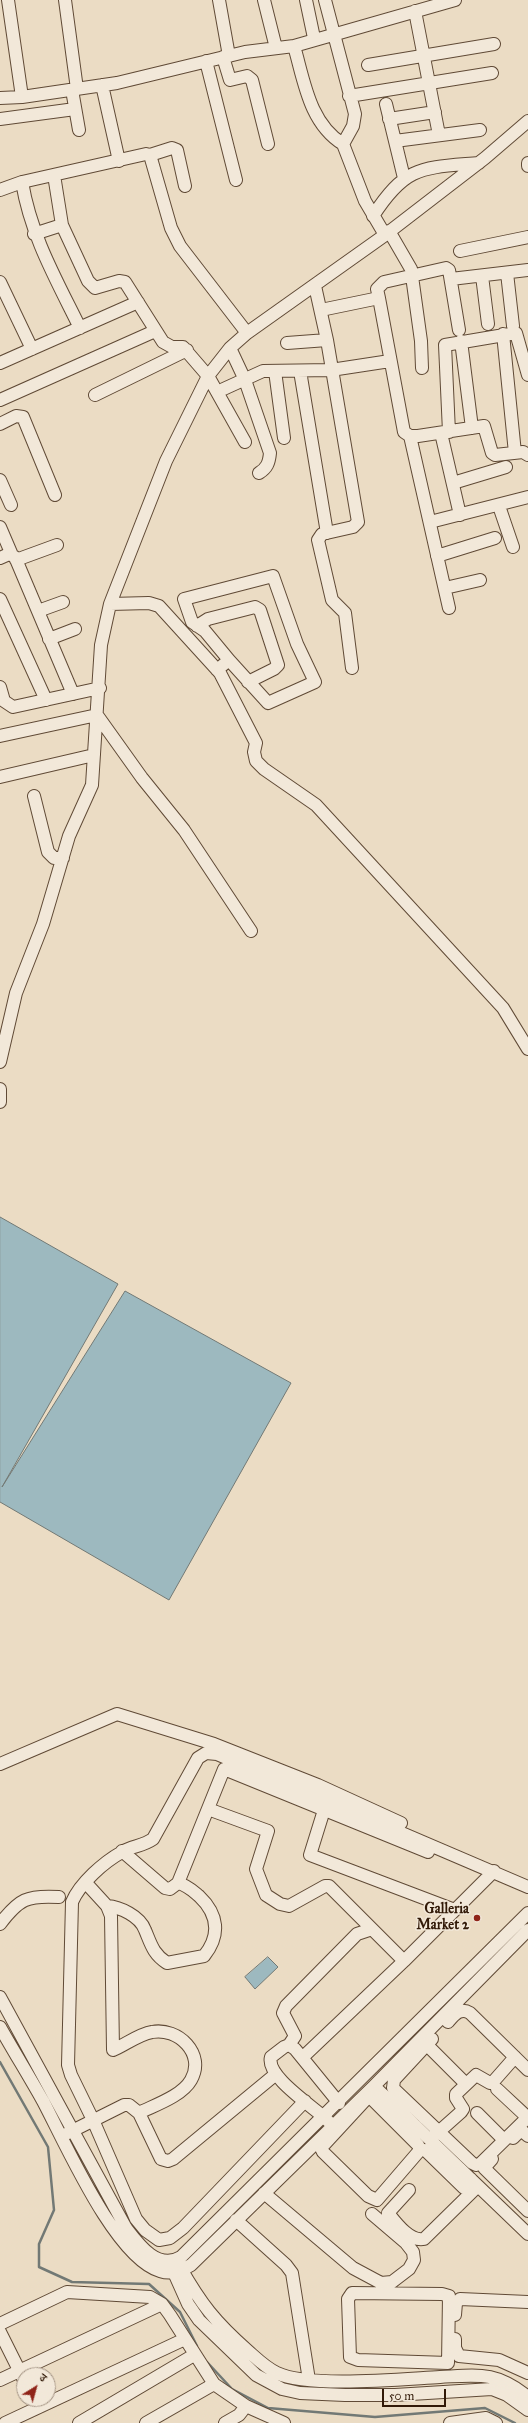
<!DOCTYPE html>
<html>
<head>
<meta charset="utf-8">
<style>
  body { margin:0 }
  #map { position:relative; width:528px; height:2423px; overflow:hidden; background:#ebdcc4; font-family:"IM FELL Great Primer","Noto Serif Devanagari",serif }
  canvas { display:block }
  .north { position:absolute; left:16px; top:2367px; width:40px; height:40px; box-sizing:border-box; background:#f2e8d9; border:1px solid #a59585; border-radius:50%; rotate:37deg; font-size:11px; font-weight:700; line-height:16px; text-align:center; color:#311907 }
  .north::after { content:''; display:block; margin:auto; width:14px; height:18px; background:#8f2418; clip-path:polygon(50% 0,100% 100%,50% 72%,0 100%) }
  .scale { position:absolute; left:382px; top:2389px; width:64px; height:18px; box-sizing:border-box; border:2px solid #311907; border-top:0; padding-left:5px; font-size:12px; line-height:14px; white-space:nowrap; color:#311907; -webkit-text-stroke:3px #f2e8d9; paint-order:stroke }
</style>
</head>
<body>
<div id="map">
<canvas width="528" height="2423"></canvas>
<div class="north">उ</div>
<div class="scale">50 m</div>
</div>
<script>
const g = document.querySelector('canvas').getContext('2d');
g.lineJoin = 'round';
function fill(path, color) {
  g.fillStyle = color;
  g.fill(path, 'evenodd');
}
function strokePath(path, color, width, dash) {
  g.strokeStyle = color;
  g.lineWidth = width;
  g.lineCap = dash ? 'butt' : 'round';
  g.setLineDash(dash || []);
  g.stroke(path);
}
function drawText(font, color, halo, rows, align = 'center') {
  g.font = font + ' "IM FELL Great Primer",serif';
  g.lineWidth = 3;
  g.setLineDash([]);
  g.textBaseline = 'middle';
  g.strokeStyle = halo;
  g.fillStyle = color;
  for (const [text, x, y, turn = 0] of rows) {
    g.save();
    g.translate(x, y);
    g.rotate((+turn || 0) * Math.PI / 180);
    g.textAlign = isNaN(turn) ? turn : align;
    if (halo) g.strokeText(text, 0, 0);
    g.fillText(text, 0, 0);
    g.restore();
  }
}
const water = new Path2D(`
  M0,1217L118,1284L2,1487L125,1291L291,1383L169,1600L0,1502Z
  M268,1957L278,1967L255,1989L245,1977Z`);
fill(water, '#9db9bf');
strokePath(water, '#727975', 1);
strokePath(new Path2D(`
  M0,2062L48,2147L54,2210L39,2244V2267L72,2282L149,2284L180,2312L197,2346
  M207,2362L232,2389L268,2408L375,2417L485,2408L515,2423`), '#727975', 2.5);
const minor = new Path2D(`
  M8,0L22,97
  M65,0L77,89
  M219,0L229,56
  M264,0L276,48
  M306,0L314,38
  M415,11L439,135
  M294,46C304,80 309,123 343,144L353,126L355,114L325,0
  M223,57L230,80L247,76L252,80L268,144
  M206,61L236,180
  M368,65L494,44
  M102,85L119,161
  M72,90L79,130
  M349,96L492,73
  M0,98L22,97L117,83L245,52L294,46L455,0
  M386,104L404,178
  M0,119L75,109
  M389,119L435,112
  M395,141L480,130
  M343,144L365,201L385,235
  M150,155L172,148L177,150L185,186
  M528,163V166
  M54,175L62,225L88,281L95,288L119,281L125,282L163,342L172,347H183L208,376L245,442
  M22,182C31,236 56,279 80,328
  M0,190L22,182L146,154L150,155L171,228L180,246L247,333
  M373,216C406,165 422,168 479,163
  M389,231L411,269L421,341L422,368
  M34,234L62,225
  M460,251L528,237
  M507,273L513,326
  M482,276L488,324
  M451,279L528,270
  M0,282L32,349
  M315,286L327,340L358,522L353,527L322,534L318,540L332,600L345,613L352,668
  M379,298L404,432L410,436H418L484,426L492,453L495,455L523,452L528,455
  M321,310L379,298L377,289L384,282L446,268L449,270L459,330
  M503,334L515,453
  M461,341L472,428
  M287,343L327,340
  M230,348L245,380L270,453C269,463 267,468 259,473
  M0,363L138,302
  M275,371L284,438
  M300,371L327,533
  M217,392L263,371L331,370L390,361
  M95,395L187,350
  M0,400L155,331
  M0,424L16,416L23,417L55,495
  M449,432L445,345L516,333L528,375
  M441,433L460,515
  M410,436L449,608
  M0,480L11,505
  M453,483L506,467
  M499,506L513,547
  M430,522L528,497
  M0,527L12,555
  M437,556L495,538
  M0,558L9,554L15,557L73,694
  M16,560L57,545
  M445,588L480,580
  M0,599L46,700
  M110,604L149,603L159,606L220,673L256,743L254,752L256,761L264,769L316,805L503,1008L528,1049
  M38,611L63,602
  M197,626L208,619L255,607L260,610L278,665L274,669L248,682
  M49,639L75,629
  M217,670L229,660L205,631L192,622L184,599L273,576L297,644L315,682L268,703L229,660
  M0,687L4,701L13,707L100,688
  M0,736L97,715L142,778L184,830L251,931
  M0,777L94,755
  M34,796L48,852L54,858H63
  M0,1062L16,993L43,924L69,836L92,785L101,645L110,604L166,461L208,376L230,348L247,333L385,235L485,158L528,121
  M0,1089V1102
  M0,1764L117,1714L214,1744L318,1785L401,1823
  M208,1809L268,1831L256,1869L266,1895L280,1904L289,1906L325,1886H329L372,1929
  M324,1810L310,1855L455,1910
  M86,1883L107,1906L111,1916L113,2050C125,2045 139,2034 152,2032C178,2027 206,2054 191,2080C182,2096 155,2105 139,2113
  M178,1883L224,1769L428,1852
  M107,1906C120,1907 140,1916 145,1930C151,1944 153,1954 167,1963L204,1956C221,1935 218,1914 199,1896C193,1891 187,1885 178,1883L170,1889L165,1888L122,1851
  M0,1924C19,1899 27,1895 59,1897
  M0,1997L126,2228C139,2245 158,2271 181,2257L528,1913
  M448,2022C454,2015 460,2007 470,2013L528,2070
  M0,2027C14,2052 29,2076 43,2101C65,2142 115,2258 160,2271C172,2275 181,2271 191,2265L374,2086L528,1930
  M432,2039L394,2080L393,2088L472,2163L476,2165L480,2164L528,2117
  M422,2040L466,2084
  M289,2045L295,2036L283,2013L286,2006L357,1934L372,1929L404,1961
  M303,2057L404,1961L494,1871
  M374,2086L528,2234
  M497,2089L527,2117
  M369,2096L418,2145L420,2150L377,2200L368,2196L323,2152L321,2148Z
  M305,2101L183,2228L170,2238L159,2240L145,2230L136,2219L93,2120L71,2075L68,2065L72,1902C80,1883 104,1862 122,1852C132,1846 143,1846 153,1839L198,1758L206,1753L217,1754L528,1887
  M477,2113L504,2140
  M329,2122C316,2108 265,2077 271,2057L284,2047L289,2045L295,2049L339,2103
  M66,2134L124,2105H129L139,2113L161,2159L168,2161L173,2159L276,2074
  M434,2136L461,2112L463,2109L456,2098V2094L476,2075L490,2083L493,2082L515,2057
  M513,2138L521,2130L528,2136
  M425,2150L464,2188L471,2179
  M492,2159L484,2168L528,2211
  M409,2190L388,2213C396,2223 410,2242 424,2239L478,2186
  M264,2193L353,2268L381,2283L392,2282L409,2269L414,2260L413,2252L406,2243L372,2214
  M236,2220L286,2265L292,2273L309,2380
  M171,2266L188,2304L199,2320L256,2375L282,2389L300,2393L345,2395H395L492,2389L507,2395L528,2410
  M180,2267C201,2304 215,2322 248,2351C257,2359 266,2368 277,2373C308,2388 402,2379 440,2377C479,2375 495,2371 528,2397
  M352,2293L442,2294L449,2296L448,2363L358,2360L350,2357L348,2299Z
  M455,2315L456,2303L460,2299L528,2302
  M0,2324L67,2292L150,2297L162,2304L170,2315L214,2384L246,2406L284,2423
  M0,2332L24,2380
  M455,2339V2348L459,2356L499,2360L528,2373
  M0,2380L162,2304
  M5,2423L185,2339
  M79,2423L194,2355
  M146,2423L214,2384
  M225,2423L239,2415L246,2406
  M450,2423L486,2418L496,2423`);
strokePath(minor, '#604a36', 14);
strokePath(minor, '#f2e8d9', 12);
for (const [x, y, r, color] of [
  [477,1918,4,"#8f2418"]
]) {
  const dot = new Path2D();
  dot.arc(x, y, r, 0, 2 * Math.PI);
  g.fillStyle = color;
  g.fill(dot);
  strokePath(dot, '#f2e8d9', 1.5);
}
drawText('bold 14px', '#311907', '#f2e8d9', [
  ["Galleria",469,1910],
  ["Market 2",469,1926]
], 'right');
</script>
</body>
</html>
